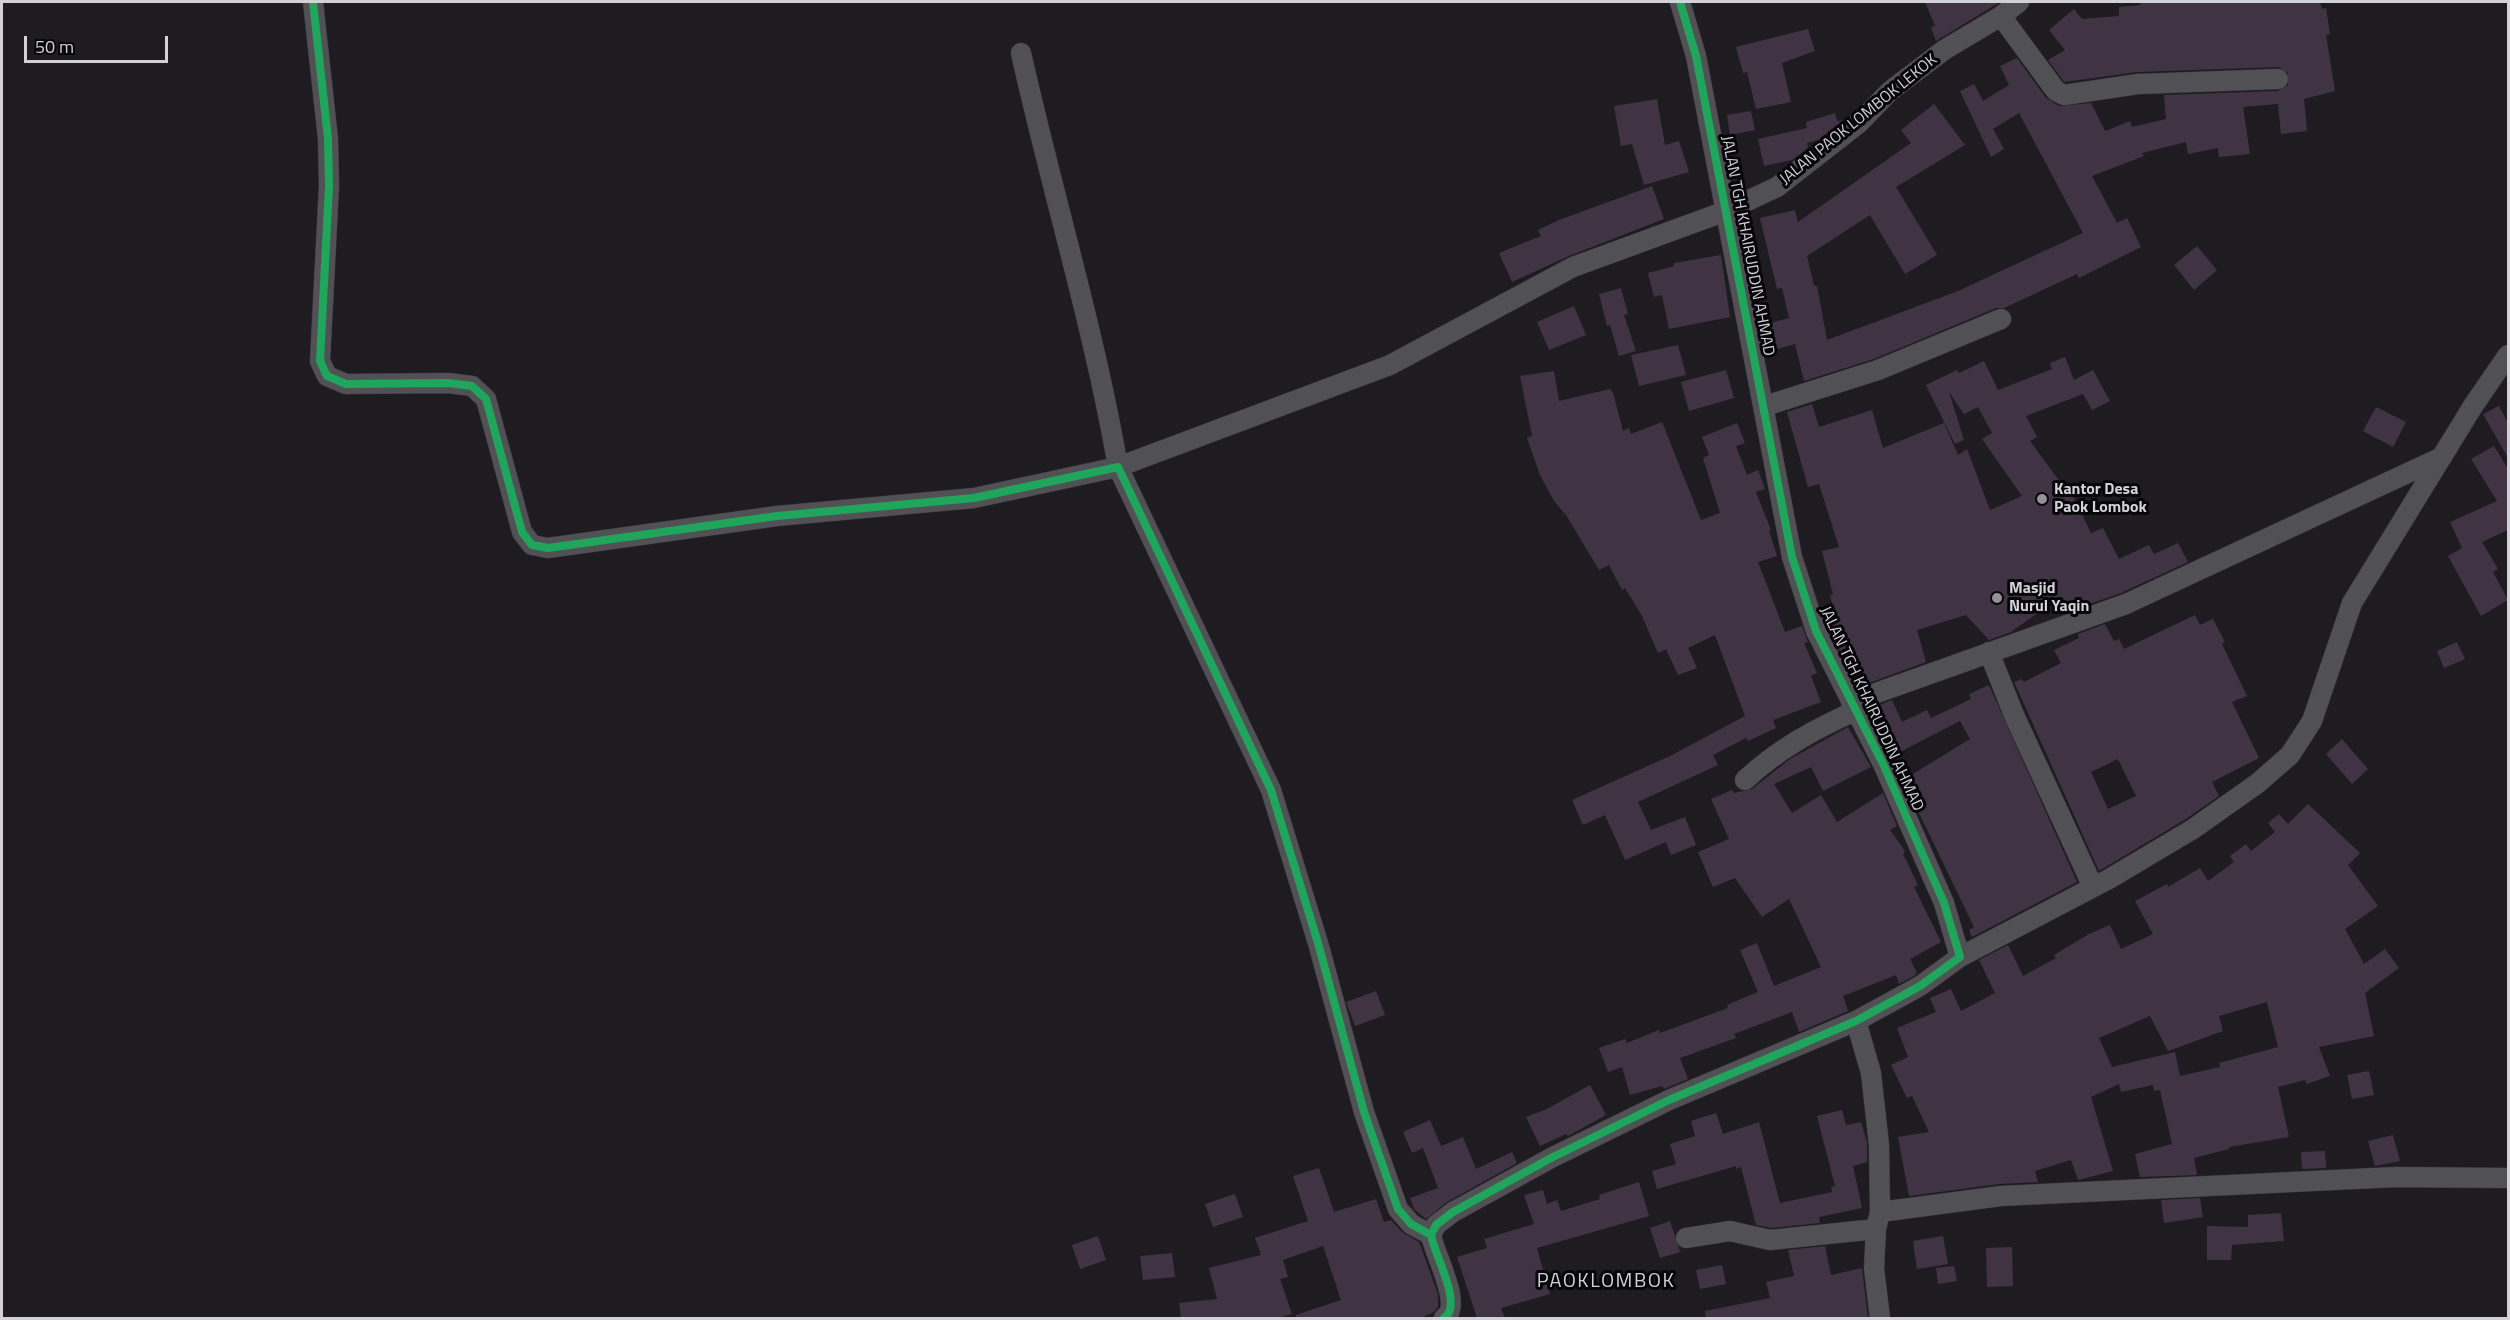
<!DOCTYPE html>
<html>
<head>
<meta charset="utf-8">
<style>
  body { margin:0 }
  #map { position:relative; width:2510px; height:1320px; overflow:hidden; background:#1e1c21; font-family:"Titillium Web",sans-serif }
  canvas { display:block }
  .frame { position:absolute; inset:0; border:3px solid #d3d1d8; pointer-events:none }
  .scale { position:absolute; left:24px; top:36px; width:144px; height:27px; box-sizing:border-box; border:3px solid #d3d1d8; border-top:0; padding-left:8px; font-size:18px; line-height:21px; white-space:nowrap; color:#d3d1d8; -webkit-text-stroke:4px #070609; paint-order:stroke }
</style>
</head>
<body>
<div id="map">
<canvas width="2510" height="1320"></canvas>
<div class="frame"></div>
<div class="scale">50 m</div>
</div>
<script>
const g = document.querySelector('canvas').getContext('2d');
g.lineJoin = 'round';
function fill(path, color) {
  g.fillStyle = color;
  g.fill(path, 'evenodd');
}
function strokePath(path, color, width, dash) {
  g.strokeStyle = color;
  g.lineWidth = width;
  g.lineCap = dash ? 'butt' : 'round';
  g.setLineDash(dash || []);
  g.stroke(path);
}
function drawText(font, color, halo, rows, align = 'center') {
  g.font = font + ' "Titillium Web",sans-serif';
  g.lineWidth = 6;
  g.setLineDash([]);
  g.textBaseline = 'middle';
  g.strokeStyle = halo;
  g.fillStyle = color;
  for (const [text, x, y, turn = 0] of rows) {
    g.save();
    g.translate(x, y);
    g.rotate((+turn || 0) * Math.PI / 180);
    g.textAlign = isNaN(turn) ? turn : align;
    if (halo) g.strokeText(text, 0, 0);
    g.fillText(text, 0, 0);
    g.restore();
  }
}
fill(new Path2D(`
  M1925,2H2000L1936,41L1931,27L1935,26Z
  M2140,2H2320L2322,9L2326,8L2330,34L2326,35L2335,91L2304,99L2307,131L2281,134L2278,104L2243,107L2250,154L2219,157L2218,148L2188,154L2186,142L2142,153L2144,156L2092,176L2117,223L2127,218L2141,247L2079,278L2077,274L2004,308H1996L1874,359L1804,381L1795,344L1770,351L1763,325L1789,318L1782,288L1777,289L1760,218L1795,210L1798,222L1911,143L1901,130L1934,104L1965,145L1896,187L1937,255L1905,274L1870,215L1807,256L1814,286H1817L1827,340L1958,291L2083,233L2019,113L1993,129L2004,149L1991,157L1960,91L1974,84L1983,101L2009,85L2000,66L2017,58L2046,98L2059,106L2091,103L2105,131L2130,121L2132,127L2166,119L2164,95L2278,91L2288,85V73L2278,67L2137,72L2064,82L2048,60L2065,50L2049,30L2074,9L2082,19L2119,16V7L2141,5Z
  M1808,29L1815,51L1782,63L1791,102L1756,109L1747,72L1743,73L1736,47Z
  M1657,99L1665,145L1679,141L1689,172L1644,185L1632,144L1621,146L1614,106Z
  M1751,111L1755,130L1730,135L1727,115Z
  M1835,113L1837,121L1844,120L1818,140L1807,143L1808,148L1792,160L1764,166L1758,139L1807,128L1806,122Z
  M1652,186L1664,219L1569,256L1512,282L1499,253L1541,236L1538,230L1559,220Z
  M2197,246L2217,270L2194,290L2174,265Z
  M1721,255L1730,317L1669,329L1662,295L1654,297L1648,273L1674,266V263Z
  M1621,288L1628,314L1624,315L1636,351L1619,356L1610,325L1607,326L1599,294Z
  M1574,306L1586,335L1549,350L1537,322Z
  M1678,345L1686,375L1639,386L1631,355Z
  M2065,357L2074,380L2093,370L2110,401L2092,410L2083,394L2026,416L2037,437L2030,441L2063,486L2067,484L2091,533L2103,528L2119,559L2149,545L2154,554L2178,543L2188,562L2121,593L2067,612L2060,597L2011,632L1989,640L1966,615L1917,630L1926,662L1861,686L1854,670L1851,672L1827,626L1822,610L1833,607L1830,595L1833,594L1822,551L1839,547L1819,484L1808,487L1787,412L1812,404L1819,427L1872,410L1883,448L1944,423L1958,455L1967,449L1990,510L2022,496L1982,439L1992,433L1978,407L1964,414L1949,392L1964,440L1955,444L1926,385L1957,370L1959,373L1984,361L1998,390L2052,369L2050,363Z
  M1726,370L1734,398L1689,411L1681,382Z
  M1554,371L1559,401L1610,389L1613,393L1623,431L1629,428L1631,434L1662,422L1701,520L1720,513L1703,458L1709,455L1702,437L1737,423L1745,443L1736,446L1747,475L1758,470L1765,489L1756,492L1771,530L1769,531L1777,556L1758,562L1785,632L1802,626L1808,642L1804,643L1817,673L1811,676L1821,702L1773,720L1776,728L1748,741L1746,738L1713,755L1718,765L1638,802L1651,830L1685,817L1696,845L1671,855L1666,842L1625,860L1605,815L1583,825L1572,800L1670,756L1745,716L1715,635L1688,648L1697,668L1678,675L1666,649L1658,653L1641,614L1625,588L1622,590L1609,565L1599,570L1566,515L1554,501L1540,475L1527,438L1532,436L1520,376Z
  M2499,406L2508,423V458L2483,414Z
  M2376,407L2406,422L2393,447L2363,431Z
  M2494,446L2508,469V530L2482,542L2498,569L2493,572L2508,600L2481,616L2448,556L2462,548L2450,522L2497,501L2471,459Z
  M2195,615L2200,625L2213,619L2225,642L2222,644L2247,696L2232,702L2259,758L2212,782L2219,796L2186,819L2099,871L2014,682L2022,679L2024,682L2061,663L2054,650L2079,638L2078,634L2105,624L2114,641L2119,639L2124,649ZM2118,759L2136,796L2108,809L2091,772Z
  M2457,642L2465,659L2444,668L2437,651Z
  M1989,685L2077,882L1972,937L1969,930L1974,927L1903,780L1970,739L1960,721L1892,756L1884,739L1891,735L1877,706L1892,700L1902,722L1927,710L1931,718L1971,699L1969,694Z
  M1848,727L1871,767L1823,791L1811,767L1774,784L1792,813L1821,795L1837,822L1883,793L1897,826L1890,830L1905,851L1903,854L1918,885L1914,887L1941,942L1910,959L1917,973L1914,976L1899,984L1896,975L1843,996L1848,1011L1799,1032L1792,1012L1734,1034L1736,1038L1680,1058L1688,1079L1664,1089L1662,1086L1630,1095L1622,1067L1608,1072L1599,1048L1625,1039L1627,1043L1659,1030L1660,1033L1728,1008L1727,1005L1758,992L1740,950L1757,943L1774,986L1821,967L1789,899L1762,917L1735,878L1713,887L1698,852L1729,839L1711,799L1732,790L1734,793L1752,789L1790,759Z
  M2342,739L2368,769L2352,784L2326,754Z
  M2308,804L2360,853L2348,865L2378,906L2345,929L2364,964L2385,949L2399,968L2365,993L2374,1036L2319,1047L2330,1076L2307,1084L2305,1080L2278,1087L2289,1137L2229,1147V1149L2194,1158L2197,1175L2140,1177L2135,1154L2172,1144L2160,1090L2154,1091L2153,1085L2121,1092L2119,1084L2091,1097L2113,1171L2078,1180L2071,1160L2035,1171L2038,1182L1999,1184L1909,1196L1898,1137L1929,1132L1912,1096L1907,1098L1891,1065L1908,1057L1897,1028L1936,1012L1930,998L1951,989L1961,1011L1995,993L1979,960L2008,945L2023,976L2056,958L2054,955L2089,934L2110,925L2121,949L2153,934L2135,901L2167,884L2168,887L2200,868L2208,881L2234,862L2230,856L2246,844L2251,851L2275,832L2268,823L2279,814L2288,824ZM2267,1002L2278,1047L2219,1063L2220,1067L2180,1076L2175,1052L2112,1067L2099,1038L2150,1016L2168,1051L2223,1031L2219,1016Z
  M1376,991L1385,1015L1355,1026L1346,1002Z
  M2369,1071L2374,1095L2352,1099L2347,1075Z
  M1590,1085L1606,1115L1568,1136L1566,1134L1540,1146L1526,1117L1547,1109Z
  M1842,1110L1846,1125L1861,1122L1867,1142V1162L1853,1166L1862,1208L1819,1217L1820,1223L1771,1228L1756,1225L1741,1167L1736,1169V1166L1657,1189L1652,1171L1676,1164L1670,1144L1695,1136L1691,1121L1716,1113L1723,1134L1759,1122L1780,1203L1832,1192L1831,1187L1835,1186L1817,1116Z
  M1430,1120L1441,1146L1463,1137L1476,1169L1512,1152L1517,1163L1447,1202L1426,1219L1414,1209L1410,1198L1438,1188L1423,1148L1412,1153L1403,1132Z
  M2393,1135L2400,1161L2375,1166L2368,1141Z
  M2325,1151L2326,1168L2302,1169L2301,1152Z
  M1319,1168L1334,1212L1376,1199L1384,1222L1391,1220L1402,1232L1419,1242L1438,1294V1307L1434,1312L1421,1318H1296V1315L1341,1300L1323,1246L1283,1260L1288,1277L1280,1279L1292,1314L1278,1318H1181L1179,1303L1217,1299L1209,1268L1261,1255L1255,1238L1308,1221L1293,1176Z
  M1639,1182L1649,1216L1537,1248L1550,1294L1501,1308L1505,1318H1477L1457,1257L1487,1248L1484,1239L1534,1224L1524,1195L1543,1190L1547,1204L1557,1200L1561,1211L1600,1199L1599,1195Z
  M1235,1194L1243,1217L1213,1227L1205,1204Z
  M2200,1198L2203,1217L2164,1223L2161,1200Z
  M2281,1213L2284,1241L2232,1245L2231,1260H2207V1226L2248,1227V1215Z
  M1670,1221L1680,1252L1660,1258L1650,1228Z
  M1098,1236L1106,1260L1080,1269L1072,1245Z
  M1943,1236L1948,1264L1917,1269L1913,1241Z
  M1825,1246L1831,1275L1862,1268L1868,1318H1706L1705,1311L1770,1298L1766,1282L1794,1276L1788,1250Z
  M2012,1247L2013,1286L1987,1287L1986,1248Z
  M1172,1253L1175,1277L1143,1280L1140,1256Z
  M1722,1265L1726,1284L1700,1289L1696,1270Z
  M1954,1266L1957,1281L1938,1284L1936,1268Z`), '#403444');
const minor = new Path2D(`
  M313,2L328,139L329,186L320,361L327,376L346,384L448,383L472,386L486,399L522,532L532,545L548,548L777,516L974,498L1118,467L1271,790L1318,943L1364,1112L1398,1209L1411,1224L1431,1235
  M2001,16L2056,91L2064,95L2138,84L2278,79
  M1021,53C1052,192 1094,328 1118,467L1390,365L1573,267L1726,211L1777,187L1859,123L1890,91L1944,50L2001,16L2019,2
  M1765,406L1878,370L2001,319
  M1989,652L2014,715L2093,887
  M1851,702L2126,604L2442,457
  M1745,780C1778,749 1815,729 1855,711
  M1960,957L2109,879L2193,829L2258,783L2290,755L2312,721L2352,603L2473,406L2508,355
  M1856,1021L1871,1073L1879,1145L1880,1212L1876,1229L1874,1268L1880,1318
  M1880,1212L2001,1196L2396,1177L2508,1178
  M1686,1238L1730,1231L1770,1240L1876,1229
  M1444,1318C1464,1306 1434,1254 1431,1235L1436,1225L1453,1212L1551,1158L1669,1100L1856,1021L1920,986L1960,957L1944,903L1884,766L1816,631L1792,557L1696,56L1680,2`);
strokePath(minor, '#39373b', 21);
strokePath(minor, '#515055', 20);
strokePath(new Path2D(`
  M313,2L328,139L329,186L320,361L327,376L346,384L448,383L472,386L486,399L522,532L532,545L548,548L777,516L974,498L1118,467L1271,790L1318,943L1364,1112L1398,1209L1411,1224L1431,1235
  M1444,1318C1464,1306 1434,1254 1431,1235L1436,1225L1453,1212L1551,1158L1669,1100L1856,1021L1920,986L1960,957L1944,903L1884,766L1816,631L1792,557L1696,56L1680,2`), '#20a55d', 8);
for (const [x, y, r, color] of [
  [2042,499,6,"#949298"],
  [1997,598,6,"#949298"]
]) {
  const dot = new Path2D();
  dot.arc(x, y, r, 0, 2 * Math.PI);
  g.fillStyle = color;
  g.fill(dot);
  strokePath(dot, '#070609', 2);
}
drawText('16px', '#d3d1d8', '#070609', [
  ["JALAN PAOK LOMBOK LEKOK",1859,120,-39],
  ["JALAN TGH KHAIRUDDIN AHMAD",1747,246,79],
  ["JALAN TGH KHAIRUDDIN AHMAD",1871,709,65]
]);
drawText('bold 16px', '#d3d1d8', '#070609', [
  ["Kantor Desa",2054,490],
  ["Paok Lombok",2054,508],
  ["Masjid",2009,589],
  ["Nurul Yaqin",2009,607]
], 'left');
g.letterSpacing = '1.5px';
drawText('20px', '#d3d1d8', '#070609', [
  ["PAOKLOMBOK",1606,1282]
]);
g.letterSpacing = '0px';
</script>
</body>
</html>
